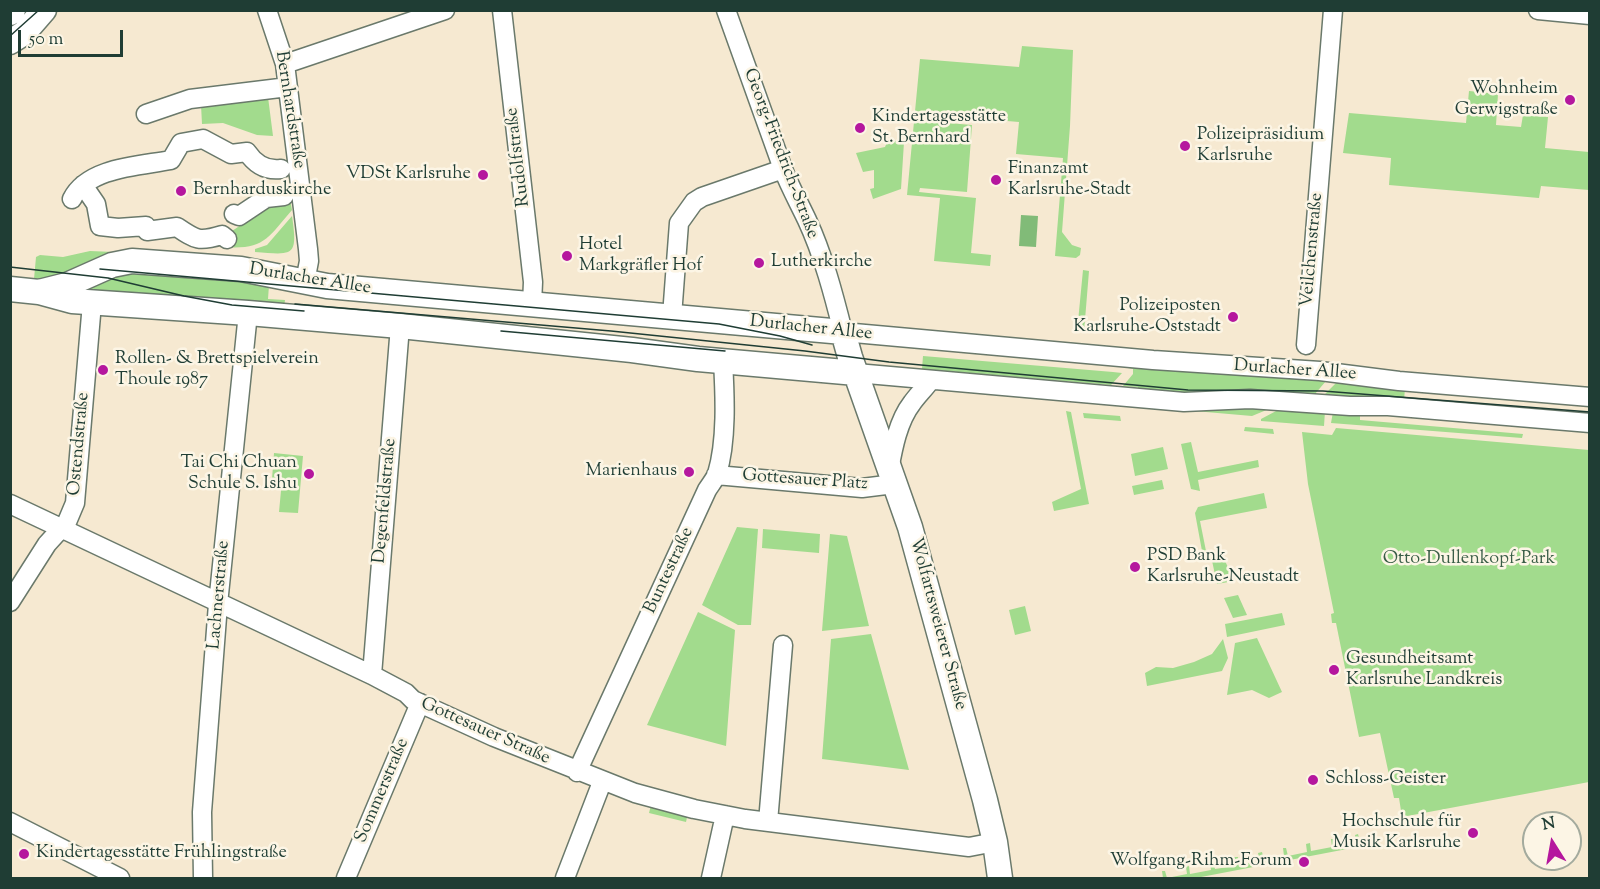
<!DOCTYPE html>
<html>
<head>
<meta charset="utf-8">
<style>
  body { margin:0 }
  #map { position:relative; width:1600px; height:889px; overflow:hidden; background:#f6e9d1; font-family:"Sorts Mill Goudy",serif }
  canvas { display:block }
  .frame { position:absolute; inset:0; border:12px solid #1f3d34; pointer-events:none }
  .north { position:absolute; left:1522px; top:811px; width:60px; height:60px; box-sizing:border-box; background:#fcf5e5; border:2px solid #a4ab9e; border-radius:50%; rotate:349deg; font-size:16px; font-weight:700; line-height:24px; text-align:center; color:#1f3d34 }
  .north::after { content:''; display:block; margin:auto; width:21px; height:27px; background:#b5179e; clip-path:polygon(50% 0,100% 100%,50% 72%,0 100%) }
  .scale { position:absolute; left:18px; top:30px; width:105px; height:27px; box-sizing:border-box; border:3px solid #1f3d34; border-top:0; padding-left:8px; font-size:18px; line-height:21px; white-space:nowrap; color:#1f3d34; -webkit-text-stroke:4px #fcf5e5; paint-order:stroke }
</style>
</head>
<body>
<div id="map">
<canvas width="1600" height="889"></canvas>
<div class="frame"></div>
<div class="north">N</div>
<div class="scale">50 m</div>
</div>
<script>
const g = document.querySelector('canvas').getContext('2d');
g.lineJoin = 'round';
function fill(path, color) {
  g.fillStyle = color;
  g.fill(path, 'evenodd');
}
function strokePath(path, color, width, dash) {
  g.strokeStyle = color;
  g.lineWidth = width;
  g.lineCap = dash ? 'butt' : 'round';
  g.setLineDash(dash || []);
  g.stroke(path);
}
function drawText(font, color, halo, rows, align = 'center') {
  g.font = font + ' "Sorts Mill Goudy",serif';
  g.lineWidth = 5;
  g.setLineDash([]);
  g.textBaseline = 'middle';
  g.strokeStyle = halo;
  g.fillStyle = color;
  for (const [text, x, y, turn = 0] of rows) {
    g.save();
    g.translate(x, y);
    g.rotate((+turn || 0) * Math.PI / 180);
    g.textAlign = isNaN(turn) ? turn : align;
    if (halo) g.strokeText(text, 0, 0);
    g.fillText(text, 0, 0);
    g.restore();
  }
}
fill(new Path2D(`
  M1022,46L1073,50L1070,126L1062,232L1072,245L1081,248L1080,255L1076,258L1055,256L1063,158L1016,154L1019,122L924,114V121L972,125L967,192L920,188L919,192L976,198L971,253L991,255L990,266L934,261L940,198L907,195L920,59L1019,67Z
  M1469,91L1498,94L1496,125L1521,127L1523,115L1548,117L1545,148L1589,152V190L1541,186L1539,198L1389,185L1391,158L1343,153L1349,113L1466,123Z
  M268,97L273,136L257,135L223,123L202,124L201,105Z
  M888,140L904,142L901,189L873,199L870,189L874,188V170L863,172L856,153L885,147Z
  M290,199L292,210C267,239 264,250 223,247L232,231L277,201Z
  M292,216C298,257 294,255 255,252V249L267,245Z
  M90,251L114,252C88,267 65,278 34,279L36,257L40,255L63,257Z
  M1083,270L1089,271L1084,332H1077Z
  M122,273L225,275L269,285L268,299L285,300L284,308L66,293Z
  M923,356L1113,372L1122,373L1111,385L922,369Z
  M1123,362L1316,375V380L1326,381L1315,394L1314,400L1149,391L1138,393V387L1123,386L1133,374V369L1123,367Z
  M1337,382L1405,389L1404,400L1334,401V395L1325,394Z
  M1281,404L1252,416L1183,410Z
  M1278,410L1325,411L1324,426L1261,421V419Z
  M1066,411L1071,412L1089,504L1054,511L1052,502L1081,489Z
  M1333,412L1360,414V420L1523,434L1522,438L1331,423Z
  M1083,413L1120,416L1121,421L1084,418Z
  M1245,427L1273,429L1274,434L1244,431Z
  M1336,428L1589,450V782L1402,817L1399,798H1394L1380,733L1359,737L1336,623H1332L1331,614L1334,613L1308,484L1302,432L1332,435Z
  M1191,442L1198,472L1258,460L1259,467L1198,480L1200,491L1191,489L1181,444Z
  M1163,447L1168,469L1135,476L1131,454Z
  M274,453L303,456L298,513L279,512L282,480L272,479Z
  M1162,480L1164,489L1134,495L1132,486Z
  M1264,493L1267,508L1200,521L1206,551H1202L1195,513L1198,507Z
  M737,527L758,529L751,625H738L702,605Z
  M763,529L820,534L819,553L762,548Z
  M830,534L847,536L869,626L822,631Z
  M1222,554L1234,581L1217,584L1211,556Z
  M1238,595L1247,615L1233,618L1224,598Z
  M1025,606L1031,631L1015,635L1009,610Z
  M698,612L735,630L726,746L647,725Z
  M1282,613L1285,625L1227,637L1225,624Z
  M871,634L909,770L822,759L831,639Z
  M1257,638L1282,692L1269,698L1252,690L1227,695L1235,643Z
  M1223,639L1228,658L1222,671L1147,686L1145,673L1156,667L1173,668L1194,662L1212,654Z
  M651,805L688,813L686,822L649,813Z
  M1358,834L1360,842L1372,840L1373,844L1196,878H1163L1162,871H1165L1167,878L1187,874L1186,867L1189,866L1190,874L1211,870L1210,862L1213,861L1215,869L1235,866L1234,857H1238L1239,865L1260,861L1258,853L1262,852L1264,860L1284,856L1283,848H1286L1288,856L1307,852L1306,844L1310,843L1311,851L1332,847L1331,839H1334L1336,846L1356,842L1355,835Z`), '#a2db8d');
fill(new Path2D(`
  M1021,215L1038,216L1036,247L1019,246Z`), '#81bb78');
const minor = new Path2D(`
  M267,10L285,64L308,249L309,261L305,282
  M502,10L533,282L532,304
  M726,10L783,169C790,187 799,203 807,220C823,254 834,296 843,332L1153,360L1320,371L1399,381L1590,397
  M1538,10L1590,15
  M285,64L445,10
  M146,114L190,99L288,87
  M83,185L96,204L100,226L118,228L146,226L147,231L177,227C196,240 199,242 222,235L227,239
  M72,199C88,167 140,166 171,160L181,143L203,139L231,154L247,152C255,164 266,171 281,169
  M234,214L239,216L266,198L284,196
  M672,316L679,223L694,202L702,197L783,169
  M1306,345L1333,10
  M856,373L1184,402L1250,399L1350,406H1388L1590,423
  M889,470C893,448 898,421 912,403C917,396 924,389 930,381
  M716,475L862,488L894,484
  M10,504L372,675L406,693L413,700L494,737L635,793L694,809L745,819L969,847L995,842
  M10,602L47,544L67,522L75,503L92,303
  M372,675L400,326
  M577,772L707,490C710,485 715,479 717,474C727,441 725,396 723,361
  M10,822L120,878
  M768,822L783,645
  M203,878L202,812L218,604L248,313
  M346,878L420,703
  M565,878L602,782
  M711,878L725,815`);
const major = new Path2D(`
  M10,13L13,10
  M10,42L24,33L44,10
  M10,289L39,292L72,301L248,313L400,326L632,350L698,359L856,373
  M39,292L67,285L112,265L132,261L241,269L327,286L843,332L850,357L910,527L985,800L995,842L1000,878`);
strokePath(minor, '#6a796b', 21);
strokePath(major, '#6a796b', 27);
strokePath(minor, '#fff', 18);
strokePath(major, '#fff', 24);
strokePath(new Path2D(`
  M10,36L39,10
  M10,267L108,278L184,296L232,305L304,311
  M100,269L719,324L780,336L812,345
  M295,304L611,331L805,351L889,362L1188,390L1323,391L1590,412
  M501,331L725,351`), '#1f3d34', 1.5);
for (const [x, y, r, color] of [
  [1570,100,6,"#b5179e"],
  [860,128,6,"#b5179e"],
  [1185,146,6,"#b5179e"],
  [483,175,6,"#b5179e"],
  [996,180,6,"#b5179e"],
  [181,191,6,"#b5179e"],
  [567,256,6,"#b5179e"],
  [759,263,6,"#b5179e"],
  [1233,317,6,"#b5179e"],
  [103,370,6,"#b5179e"],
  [689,472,6,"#b5179e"],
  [309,474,6,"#b5179e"],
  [1135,567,6,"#b5179e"],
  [1334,670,6,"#b5179e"],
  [1313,780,6,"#b5179e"],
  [1473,833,6,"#b5179e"],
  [24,854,6,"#b5179e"],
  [1304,862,6,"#b5179e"]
]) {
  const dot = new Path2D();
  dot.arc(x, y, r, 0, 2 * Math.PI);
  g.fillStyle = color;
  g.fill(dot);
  strokePath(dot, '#fcf5e5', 2);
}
drawText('18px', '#1f3d34', '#fcf5e5', [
  ["Wohnheim",1558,90,"right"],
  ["Gerwigstraße",1558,111,"right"],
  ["Kindertagesstätte",872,118],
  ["St. Bernhard",872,139],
  ["Polizeipräsidium",1197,136],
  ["Karlsruhe",1197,157],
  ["Finanzamt",1008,170],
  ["Karlsruhe-Stadt",1008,191],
  ["VDSt Karlsruhe",471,175,"right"],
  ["Bernharduskirche",193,191],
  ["Hotel",579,246],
  ["Markgräfler Hof",579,267],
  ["Lutherkirche",771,263],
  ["Polizeiposten",1221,307,"right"],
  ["Karlsruhe-Oststadt",1221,328,"right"],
  ["Rollen- & Brettspielverein",115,360],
  ["Thoule 1987",115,381],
  ["Tai Chi Chuan",297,464,"right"],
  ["Schule S. Ishu",297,485,"right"],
  ["Marienhaus",677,472,"right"],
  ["PSD Bank",1147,557],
  ["Karlsruhe-Neustadt",1147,578],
  ["Gesundheitsamt",1346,660],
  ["Karlsruhe Landkreis",1346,681],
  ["Schloss-Geister",1325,780],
  ["Hochschule für",1461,823,"right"],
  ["Musik Karlsruhe",1461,844,"right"],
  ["Kindertagesstätte Frühlingstraße",36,854],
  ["Wolfgang-Rihm-Forum",1292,862,"right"]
], 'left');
drawText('18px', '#1f3d34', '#fcf5e5', [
  ["Bernhardstraße",289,110,81],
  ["Georg-Friedrich-Straße",780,154,69],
  ["Rudolfstraße",519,157,-97],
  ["Veilchenstraße",1313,250,-85],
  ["Durlacher Allee",310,280,9],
  ["Durlacher Allee",811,329,6],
  ["Durlacher Allee",1295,371,4],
  ["Ostendstraße",80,444,-85],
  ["Gottesauer Platz",805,481,4],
  ["Degenfeldstraße",386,501,-85],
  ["Buntestraße",670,571,-65],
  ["Lachnerstraße",220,595,-85],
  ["Wolfartsweierer Straße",937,624,75],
  ["Gottesauer Straße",485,732,24],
  ["Sommerstraße",383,791,-67]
]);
drawText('18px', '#395d46', '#fcf5e5', [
  ["Otto-Dullenkopf-Park",1469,560]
]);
</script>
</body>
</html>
